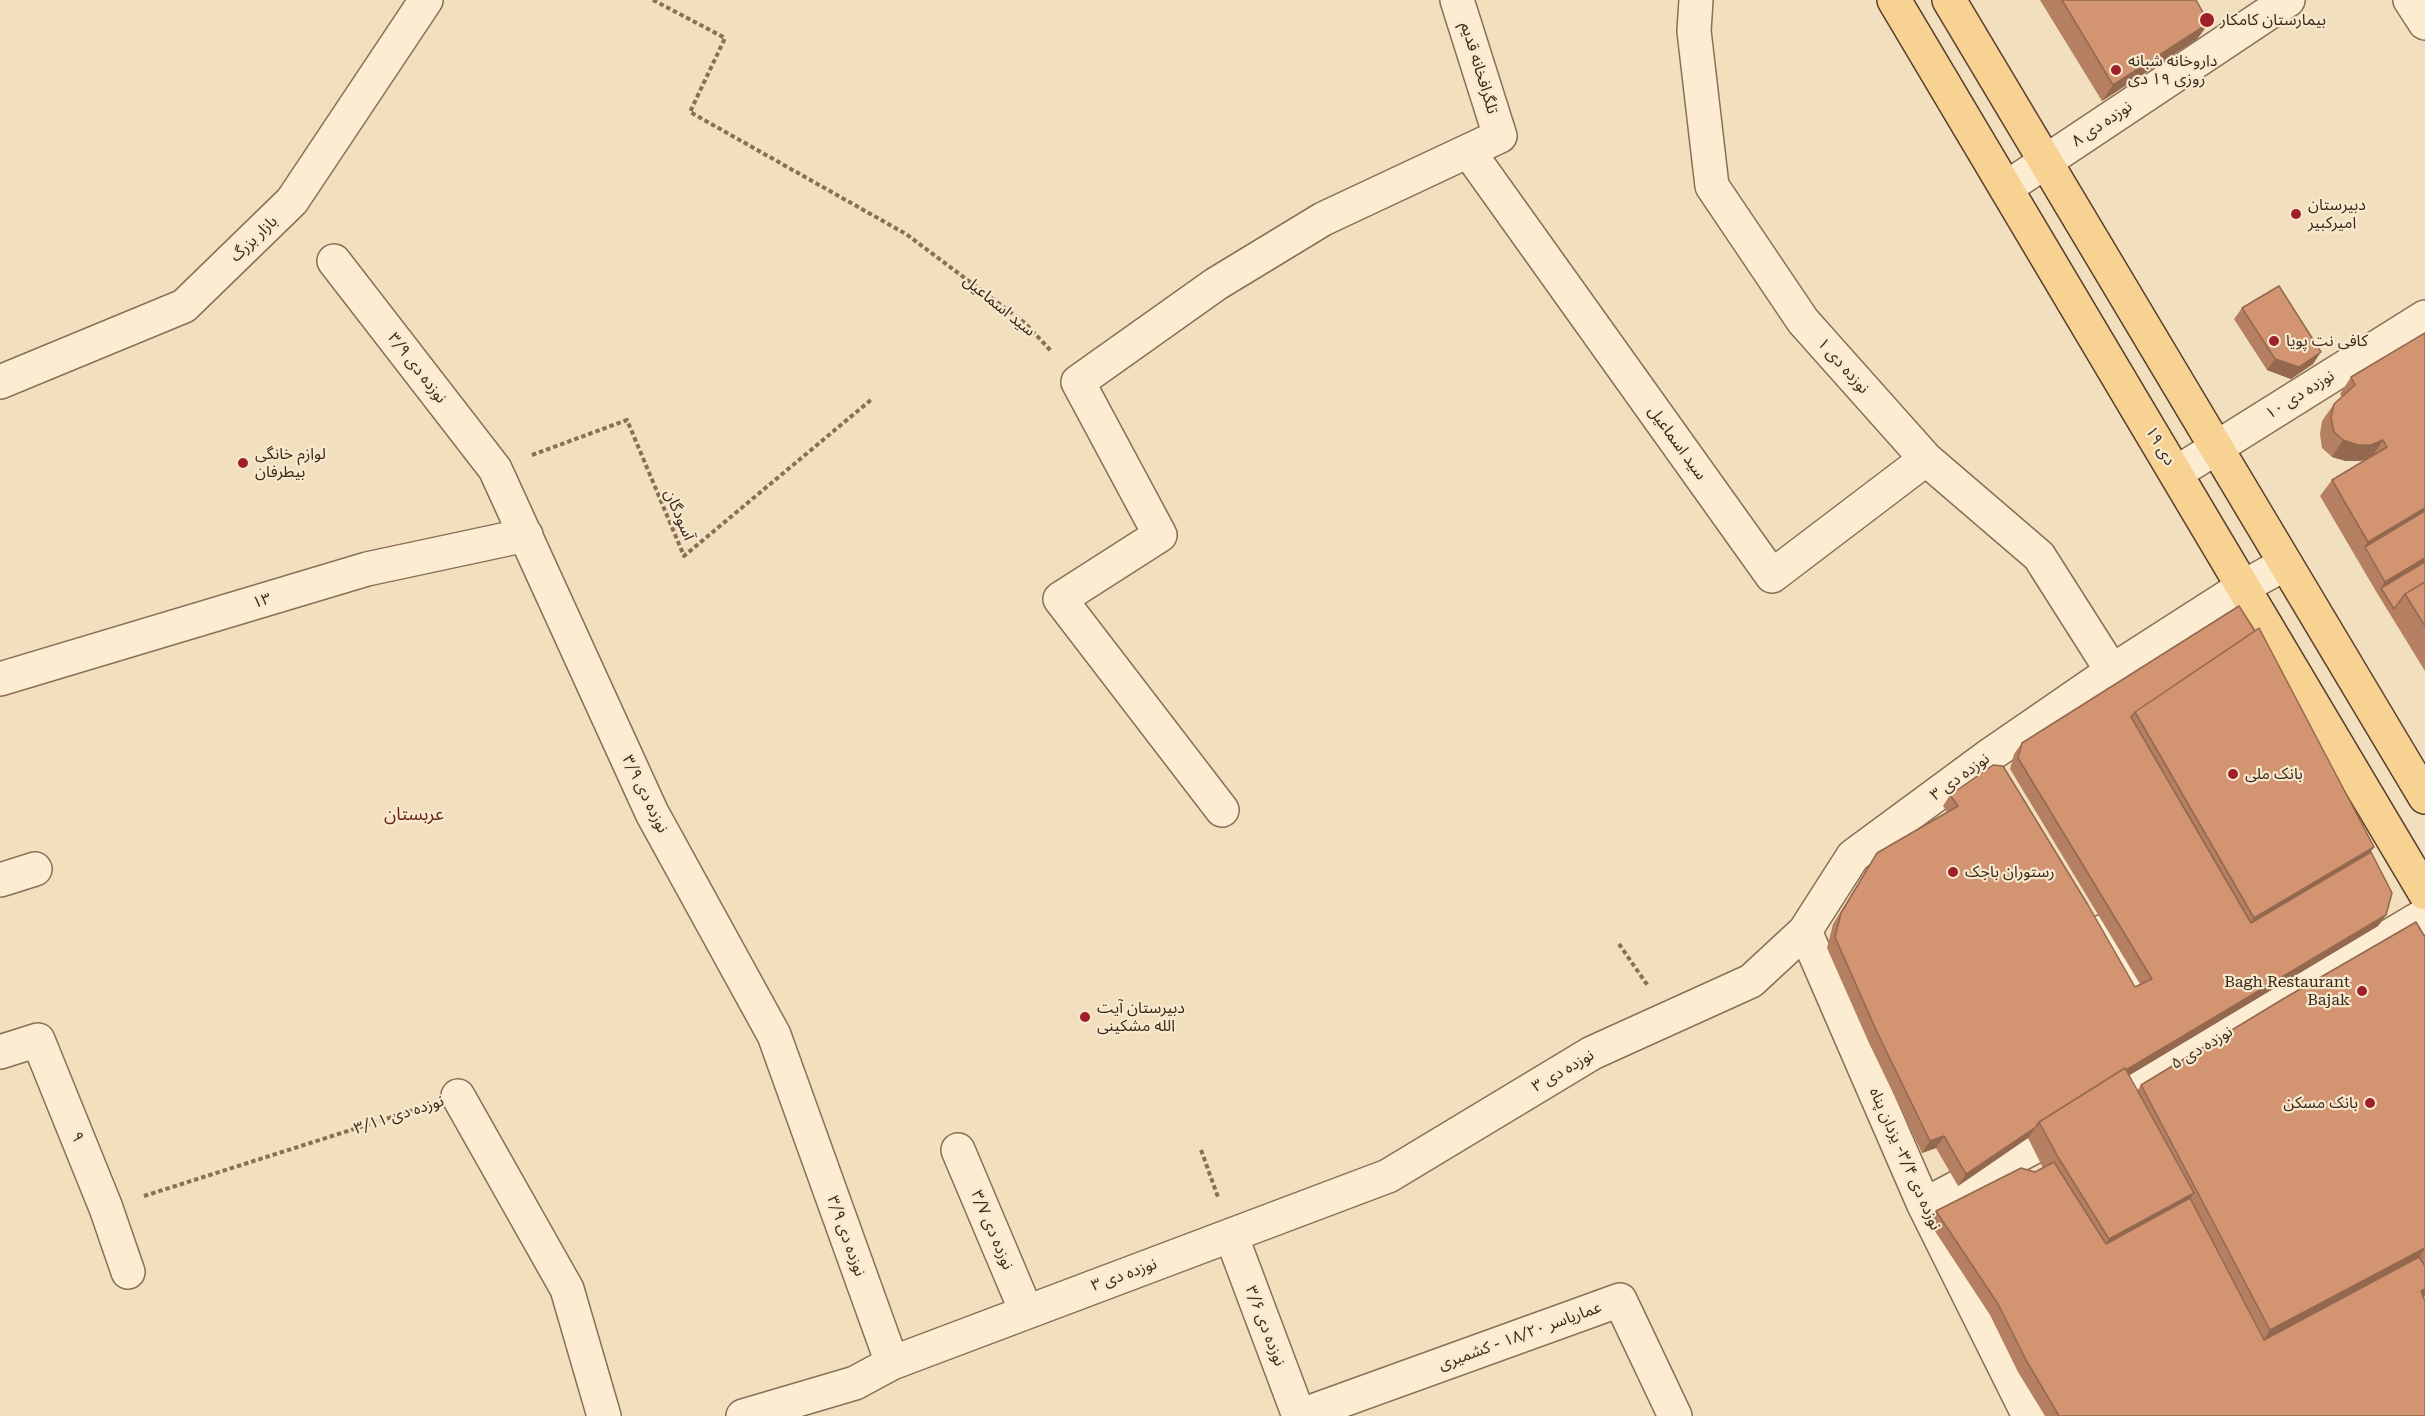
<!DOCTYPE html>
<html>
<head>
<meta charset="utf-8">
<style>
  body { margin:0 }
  canvas { display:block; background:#f1dfbe }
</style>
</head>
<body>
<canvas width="2425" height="1416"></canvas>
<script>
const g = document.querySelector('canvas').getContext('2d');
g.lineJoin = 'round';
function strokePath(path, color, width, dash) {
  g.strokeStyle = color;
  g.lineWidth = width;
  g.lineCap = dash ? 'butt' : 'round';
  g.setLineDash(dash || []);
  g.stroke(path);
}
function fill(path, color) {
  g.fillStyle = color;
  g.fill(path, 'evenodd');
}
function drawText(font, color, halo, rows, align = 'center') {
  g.font = font + ' "Roboto Serif","Noto Sans Arabic",serif';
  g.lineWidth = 4.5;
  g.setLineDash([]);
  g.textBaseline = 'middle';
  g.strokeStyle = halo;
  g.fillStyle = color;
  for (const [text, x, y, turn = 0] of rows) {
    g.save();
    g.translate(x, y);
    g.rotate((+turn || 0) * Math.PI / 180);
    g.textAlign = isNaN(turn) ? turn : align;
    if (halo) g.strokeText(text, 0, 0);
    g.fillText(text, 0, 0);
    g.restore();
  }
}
const minor = new Path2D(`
  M1696,0L1694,31L1712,186L1803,321L1926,459L2039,556L2112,671
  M2410,0L2425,23
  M1469,152L1772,576L1926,459
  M2006,188L2288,0
  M334,261L495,469L652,813L774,1035L892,1363
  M0,382L184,306L292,201L426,0
  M2176,473L2425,317
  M0,679L367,569L526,535
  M1222,810L1060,599L1160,535L1078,382L1216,284L1323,219L1500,136L1457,0
  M0,880L35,869
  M1805,931L1924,1205L2029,1416
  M2101,932L2130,979
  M0,1052L38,1040L106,1208L128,1272
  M2133,1089L2425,915
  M458,1096L567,1289L604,1416
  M958,1150L1026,1311
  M1924,1205L2032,1148
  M1231,1235L1299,1416
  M743,1416L855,1383L892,1363L1388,1176L1592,1053L1751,981L1805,931L1853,856L1990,755L2112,671L2243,587L2285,564
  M1299,1416L1620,1300L1675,1416`);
const major = new Path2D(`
  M1894,0L2425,893
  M1949,0L2425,797`);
strokePath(minor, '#8a6e56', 36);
strokePath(major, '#583d2b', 36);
strokePath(new Path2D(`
  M653,0L725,38L690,112L906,234L1025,323L1052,352
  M532,455L627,420L684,556L872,399
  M1619,944L1648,986
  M1201,1150L1218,1197
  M144,1196L420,1108`), '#8a6e56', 4, [4.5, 3]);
strokePath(minor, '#fbecd2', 33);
strokePath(major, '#f7d293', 33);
fill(new Path2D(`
  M2040,0H2196L2209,23L2197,39L2102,101Z
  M2242,308L2313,364L2291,379L2267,370L2234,319Z
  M2425,333V671L2377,593L2320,496L2332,480L2367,459L2360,461H2346L2332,457L2322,448L2320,434L2322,421L2334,404L2342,397L2340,394L2351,377Z
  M2239,606L2371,852L2386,915L2378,926L2129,1075L2137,1091L2141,1085L2425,937V1296L2424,1297L2425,1416H2045L2018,1372L1990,1315L1929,1222L1936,1211L2035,1172L2043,1168L2028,1138L1958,1186L1936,1148L1922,1153L1869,1043L1827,948L1833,924L1877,853L1947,812L1943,806L1950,795L2135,987L2140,984L2010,769L2014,754L2022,743Z`), '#b57f61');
fill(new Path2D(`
  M2209,23L2197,39L2102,101L2113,85Z
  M2321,352L2313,364L2291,379L2267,370L2275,359Z
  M2343,440H2383L2372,457L2360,461H2346L2332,457Z
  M2425,508V517L2365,547L2368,542Z
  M2425,558V564L2381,588L2385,582Z
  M2374,847L2363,863L2243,934L2254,918Z
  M2386,915L2378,926L2060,1117L2068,1105Z
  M2036,1127L2028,1138L1958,1186L1966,1174Z
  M1944,1136L1936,1148L1922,1153L1930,1141Z
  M2194,1193L2182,1210L2098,1255L2109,1239Z
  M2425,1248L2411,1268L2256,1351L2270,1330Z
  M2425,1289V1296L2413,1303L2421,1291Z`), '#93684f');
const building = new Path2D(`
  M2062,0H2196L2209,23L2113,85Z
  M2279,286L2321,352L2299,367L2275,359L2242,308Z
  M2425,333V508L2368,542L2332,480L2387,447L2383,440L2371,445H2358L2343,440L2334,432L2331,418L2334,404L2355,385L2351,377Z
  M2425,511V558L2385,582L2365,547Z
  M2425,562V582L2405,594L2394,609L2381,588Z
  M2425,582V626L2405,594Z
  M2239,606L2255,631L2135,712L2131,717L2251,923L2371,852L2392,893L2386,915L2126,1070L2125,1068L2039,1122L2036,1127L1966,1174L1944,1136L1930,1141L1877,1032L1835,937L1841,913L1877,853L1958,806L1950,795L1993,765L2003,766L2088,905L2135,987L2152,979L2018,758L2022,743Z
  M2259,628L2374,847L2254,918L2135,712Z
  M2416,922L2425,937V1248L2270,1330L2141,1085L2283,999Z
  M2125,1068L2194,1193L2109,1239L2058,1157L2039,1122Z
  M2054,1162L2106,1244L2190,1198L2264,1340L2419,1257L2425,1266V1289L2421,1291L2425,1301V1416H2059L2026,1360L1998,1304L1936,1211L2021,1168L2035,1172Z`);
fill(building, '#d29471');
strokePath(building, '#93684f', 1.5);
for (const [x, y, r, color] of [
  [2207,20,8,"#9e212a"],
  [2116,70,6,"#9e212a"],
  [2296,214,6,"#9e212a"],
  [2274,341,6,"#9e212a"],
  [243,463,6,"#9e212a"],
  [2233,774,6,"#9e212a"],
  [1953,872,6,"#9e212a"],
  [2362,991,6,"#9e212a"],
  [1085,1017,6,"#9e212a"],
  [2370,1103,6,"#9e212a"]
]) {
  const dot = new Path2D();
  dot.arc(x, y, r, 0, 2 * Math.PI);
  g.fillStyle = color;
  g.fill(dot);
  strokePath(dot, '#f8e9ce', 2);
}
drawText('16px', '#39281b', '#f8e9ce', [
  ["بیمارستان کامکار",2220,20],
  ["داروخانه شبانه",2128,61],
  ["روزی ۱۹ دی",2128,79],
  ["دبیرستان",2308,205],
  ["امیرکبیر",2308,223],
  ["کافی نت پویا",2286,341],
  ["لوازم خانگی",255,454],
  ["بیطرفان",255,472],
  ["بانک ملی",2245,774],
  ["رستوران باجک",1965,872],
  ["Bagh Restaurant",2350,982,"right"],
  ["Bajak",2350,1000,"right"],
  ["دبیرستان آیت",1097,1008],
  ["الله مشکینی",1097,1026],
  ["بانک مسکن",2358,1103,"right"]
], 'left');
drawText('16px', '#39281b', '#f8e9ce', [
  ["تلگرافخانه قدیم",1479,68,73],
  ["نوزده دی ۸",2102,124,-34],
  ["بازار بزرگ",254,239,-44],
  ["سید اسماعیل",999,306,39],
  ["نوزده دی ۱",1843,366,48],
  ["نوزده دی ۳/۹",417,368,52],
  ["نوزده دی ۱۰",2300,395,-32],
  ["سید اسماعیل",1677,443,54],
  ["۱۹ دی",2160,446,59],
  ["آسودگان",679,515,67],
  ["۱۳",262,601,-17],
  ["نوزده دی ۳",1960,777,-36],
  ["نوزده دی ۳/۹",645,794,64],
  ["نوزده دی ۵",2202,1048,-31],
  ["نوزده دی ۳",1563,1071,-30],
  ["نوزده دی ۳/۱۱",399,1115,-18],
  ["۹",77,1137,68],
  ["نوزده دی ۳/۴- یزدان پناه",1905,1159,66],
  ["نوزده دی ۳/۷",992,1230,67],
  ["نوزده دی ۳/۹",846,1236,70],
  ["نوزده دی ۳",1124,1275,-20],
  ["نوزده دی ۳/۶",1265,1326,69],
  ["عماریاسر ۱۸/۲۰ - کشمیری",1520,1336,-20]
]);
drawText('18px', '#682418', '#f8e9ce', [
  ["عربستان",414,815]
]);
</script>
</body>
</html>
